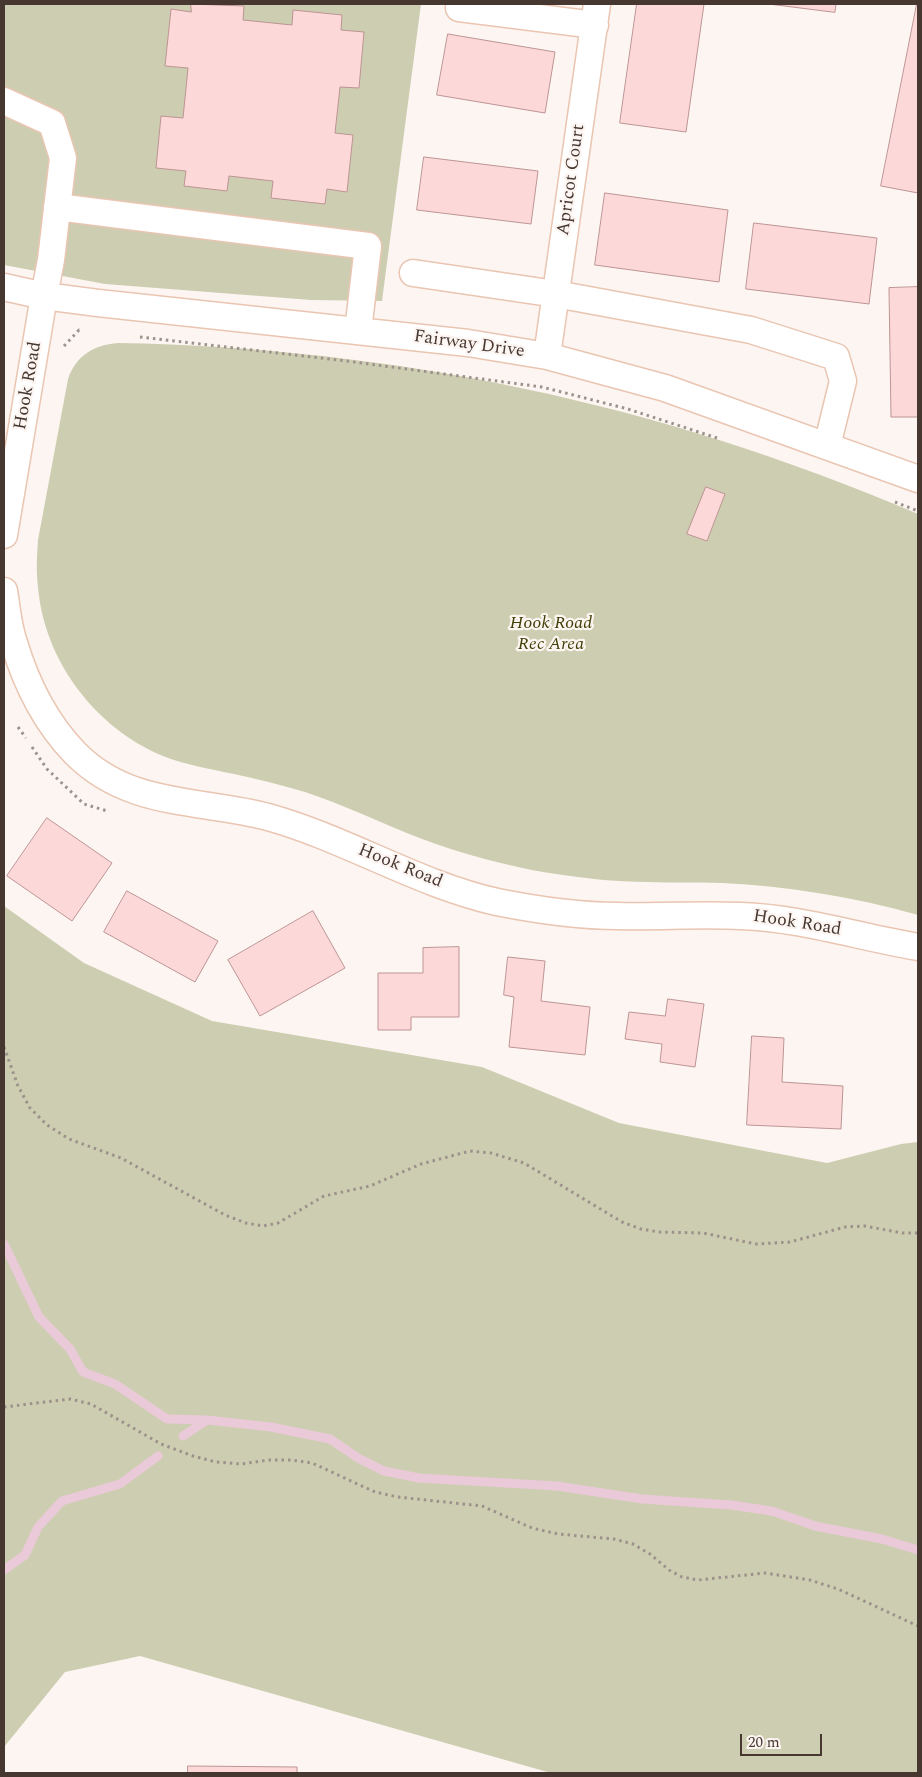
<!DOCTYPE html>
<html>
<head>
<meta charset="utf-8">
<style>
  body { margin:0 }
  #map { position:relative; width:922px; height:1777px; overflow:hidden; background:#fdf5f1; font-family:Spectral,serif }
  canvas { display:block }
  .frame { position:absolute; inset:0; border:5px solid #463730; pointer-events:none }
  .scale { position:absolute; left:740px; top:1734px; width:82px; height:22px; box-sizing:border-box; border:2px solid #463730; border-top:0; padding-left:6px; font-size:15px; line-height:18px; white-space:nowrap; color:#463730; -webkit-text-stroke:4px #fdf5f1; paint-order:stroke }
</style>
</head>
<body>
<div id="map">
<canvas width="922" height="1777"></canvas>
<div class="frame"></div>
<div class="scale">20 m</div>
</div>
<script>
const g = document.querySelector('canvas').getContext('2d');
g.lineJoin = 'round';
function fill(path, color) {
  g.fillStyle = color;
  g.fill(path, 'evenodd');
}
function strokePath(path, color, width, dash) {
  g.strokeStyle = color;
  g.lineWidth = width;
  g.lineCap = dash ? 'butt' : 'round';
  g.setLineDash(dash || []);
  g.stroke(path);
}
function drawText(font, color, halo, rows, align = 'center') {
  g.font = font + ' Spectral,serif';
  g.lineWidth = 4.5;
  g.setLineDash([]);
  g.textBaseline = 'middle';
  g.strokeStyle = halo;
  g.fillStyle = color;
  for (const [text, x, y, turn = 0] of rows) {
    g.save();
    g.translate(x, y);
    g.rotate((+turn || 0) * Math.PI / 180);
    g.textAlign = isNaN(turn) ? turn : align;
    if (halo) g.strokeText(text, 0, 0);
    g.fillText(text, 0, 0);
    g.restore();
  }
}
fill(new Path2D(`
  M4,4H421L382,301L311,300L105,284L4,265Z
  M118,343C398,348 661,404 918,514V915C854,897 788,886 722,883C697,882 673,883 648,882C615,882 582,878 549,873C506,866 463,854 422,839C383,824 345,805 305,792C281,785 258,779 234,774C210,769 186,765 163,756C95,728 44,660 38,587C36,571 37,555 38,540L68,379C76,356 93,345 118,343Z
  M4,906L84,963L212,1021L482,1067L619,1123L827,1163L901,1144L918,1142V1773H551L140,1656L65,1672L4,1747Z`), '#cdceb1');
strokePath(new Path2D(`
  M4,1244L39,1317L70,1349L83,1372L115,1384L167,1419L207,1420L271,1427L330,1439L358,1458L384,1471L419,1478L557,1486L642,1499L731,1505L772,1511L815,1526L882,1539L918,1550
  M183,1436L207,1420
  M4,1570L25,1555L38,1527L62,1501L120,1484L158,1456`), '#eac9d8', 9);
const building = new Path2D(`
  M191,4L244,6L243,20L292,25L293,10L342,15L341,30L364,32L359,88L340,87L335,133L353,135L347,192L327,189L325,204L271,198L273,181L229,176L227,191L184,186L186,171L156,168L161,116L183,118L188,68L165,66L171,9L191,12Z
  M637,4H704L686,132L620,123Z
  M769,4H836L835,12Z
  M917,4H918V193L881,186Z
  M448,34L555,52L545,113L437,95Z
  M424,157L538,171L531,224L417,210Z
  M605,193L728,210L719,282L595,265Z
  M754,223L877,238L869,304L746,289Z
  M918,287V417H891L889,288Z
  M706,487L725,494L707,541L687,534Z
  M47,818L112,863L72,921L7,876Z
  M127,891L218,941L195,982L104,932Z
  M313,911L345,968L260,1016L228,960Z
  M459,947V1017H411V1030H378V973H423V948Z
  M508,957L545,961L541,1001L590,1007L585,1055L509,1047L514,997L504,995Z
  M668,999L704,1004L695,1067L660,1062L662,1044L625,1039L629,1012L665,1016Z
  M752,1036L784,1038L782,1082L843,1086L841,1129L747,1125Z
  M188,1766L297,1767V1773H188Z`);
fill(building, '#fcd9d8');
strokePath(building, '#bd9494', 1);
const minor = new Path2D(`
  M459,8L595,25
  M4,101L52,123L63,158L51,260L44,296L4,535
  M57,207L368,246L358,331
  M413,273L556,294L751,330L836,357L843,381L827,446
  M4,287L44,296L98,303L468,343L547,356L665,388L918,479
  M547,356L597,4
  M4,591C7,608 8,626 14,643C26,683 46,723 75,753C129,808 201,799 268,817C347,839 417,884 497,902C537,910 578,916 618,916C659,917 700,914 741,916C801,918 859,937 918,947`);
strokePath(minor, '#e9c5b2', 29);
strokePath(new Path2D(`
  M140,337L339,360L542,387L628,409L720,439
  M64,346L79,330L81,331
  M895,502L918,511
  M18,727L26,738
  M32,747L47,769L84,804L107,811
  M4,1047L18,1086L30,1108L47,1125L69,1139L121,1158L225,1215L246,1223L263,1226L278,1223L324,1196L370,1186L421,1164L470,1151L491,1153L524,1163L622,1222L641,1229L659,1232L703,1233L756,1244L790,1242L845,1227L865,1226L902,1233H918
  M4,1407L70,1399L91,1404L161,1444L193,1456L216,1462L241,1464L269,1460H291L312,1463L375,1492L398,1497L482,1506L532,1528L558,1534L614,1539L633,1544L650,1554L669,1570L682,1577L698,1580L765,1573L810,1580L838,1589L918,1626`), '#9c918b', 3, [2.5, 4]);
strokePath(minor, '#fff', 26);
drawText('18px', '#463730', '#fdf5f1', [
  ["Apricot Court",572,180,-82],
  ["Fairway Drive",469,345,8],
  ["Hook Road",29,386,-80],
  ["Hook Road",400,867,22],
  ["Hook Road",797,924,9]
]);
drawText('italic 18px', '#404008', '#fdf5f1', [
  ["Hook Road",551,624],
  ["Rec Area",551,645]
]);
</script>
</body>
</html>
